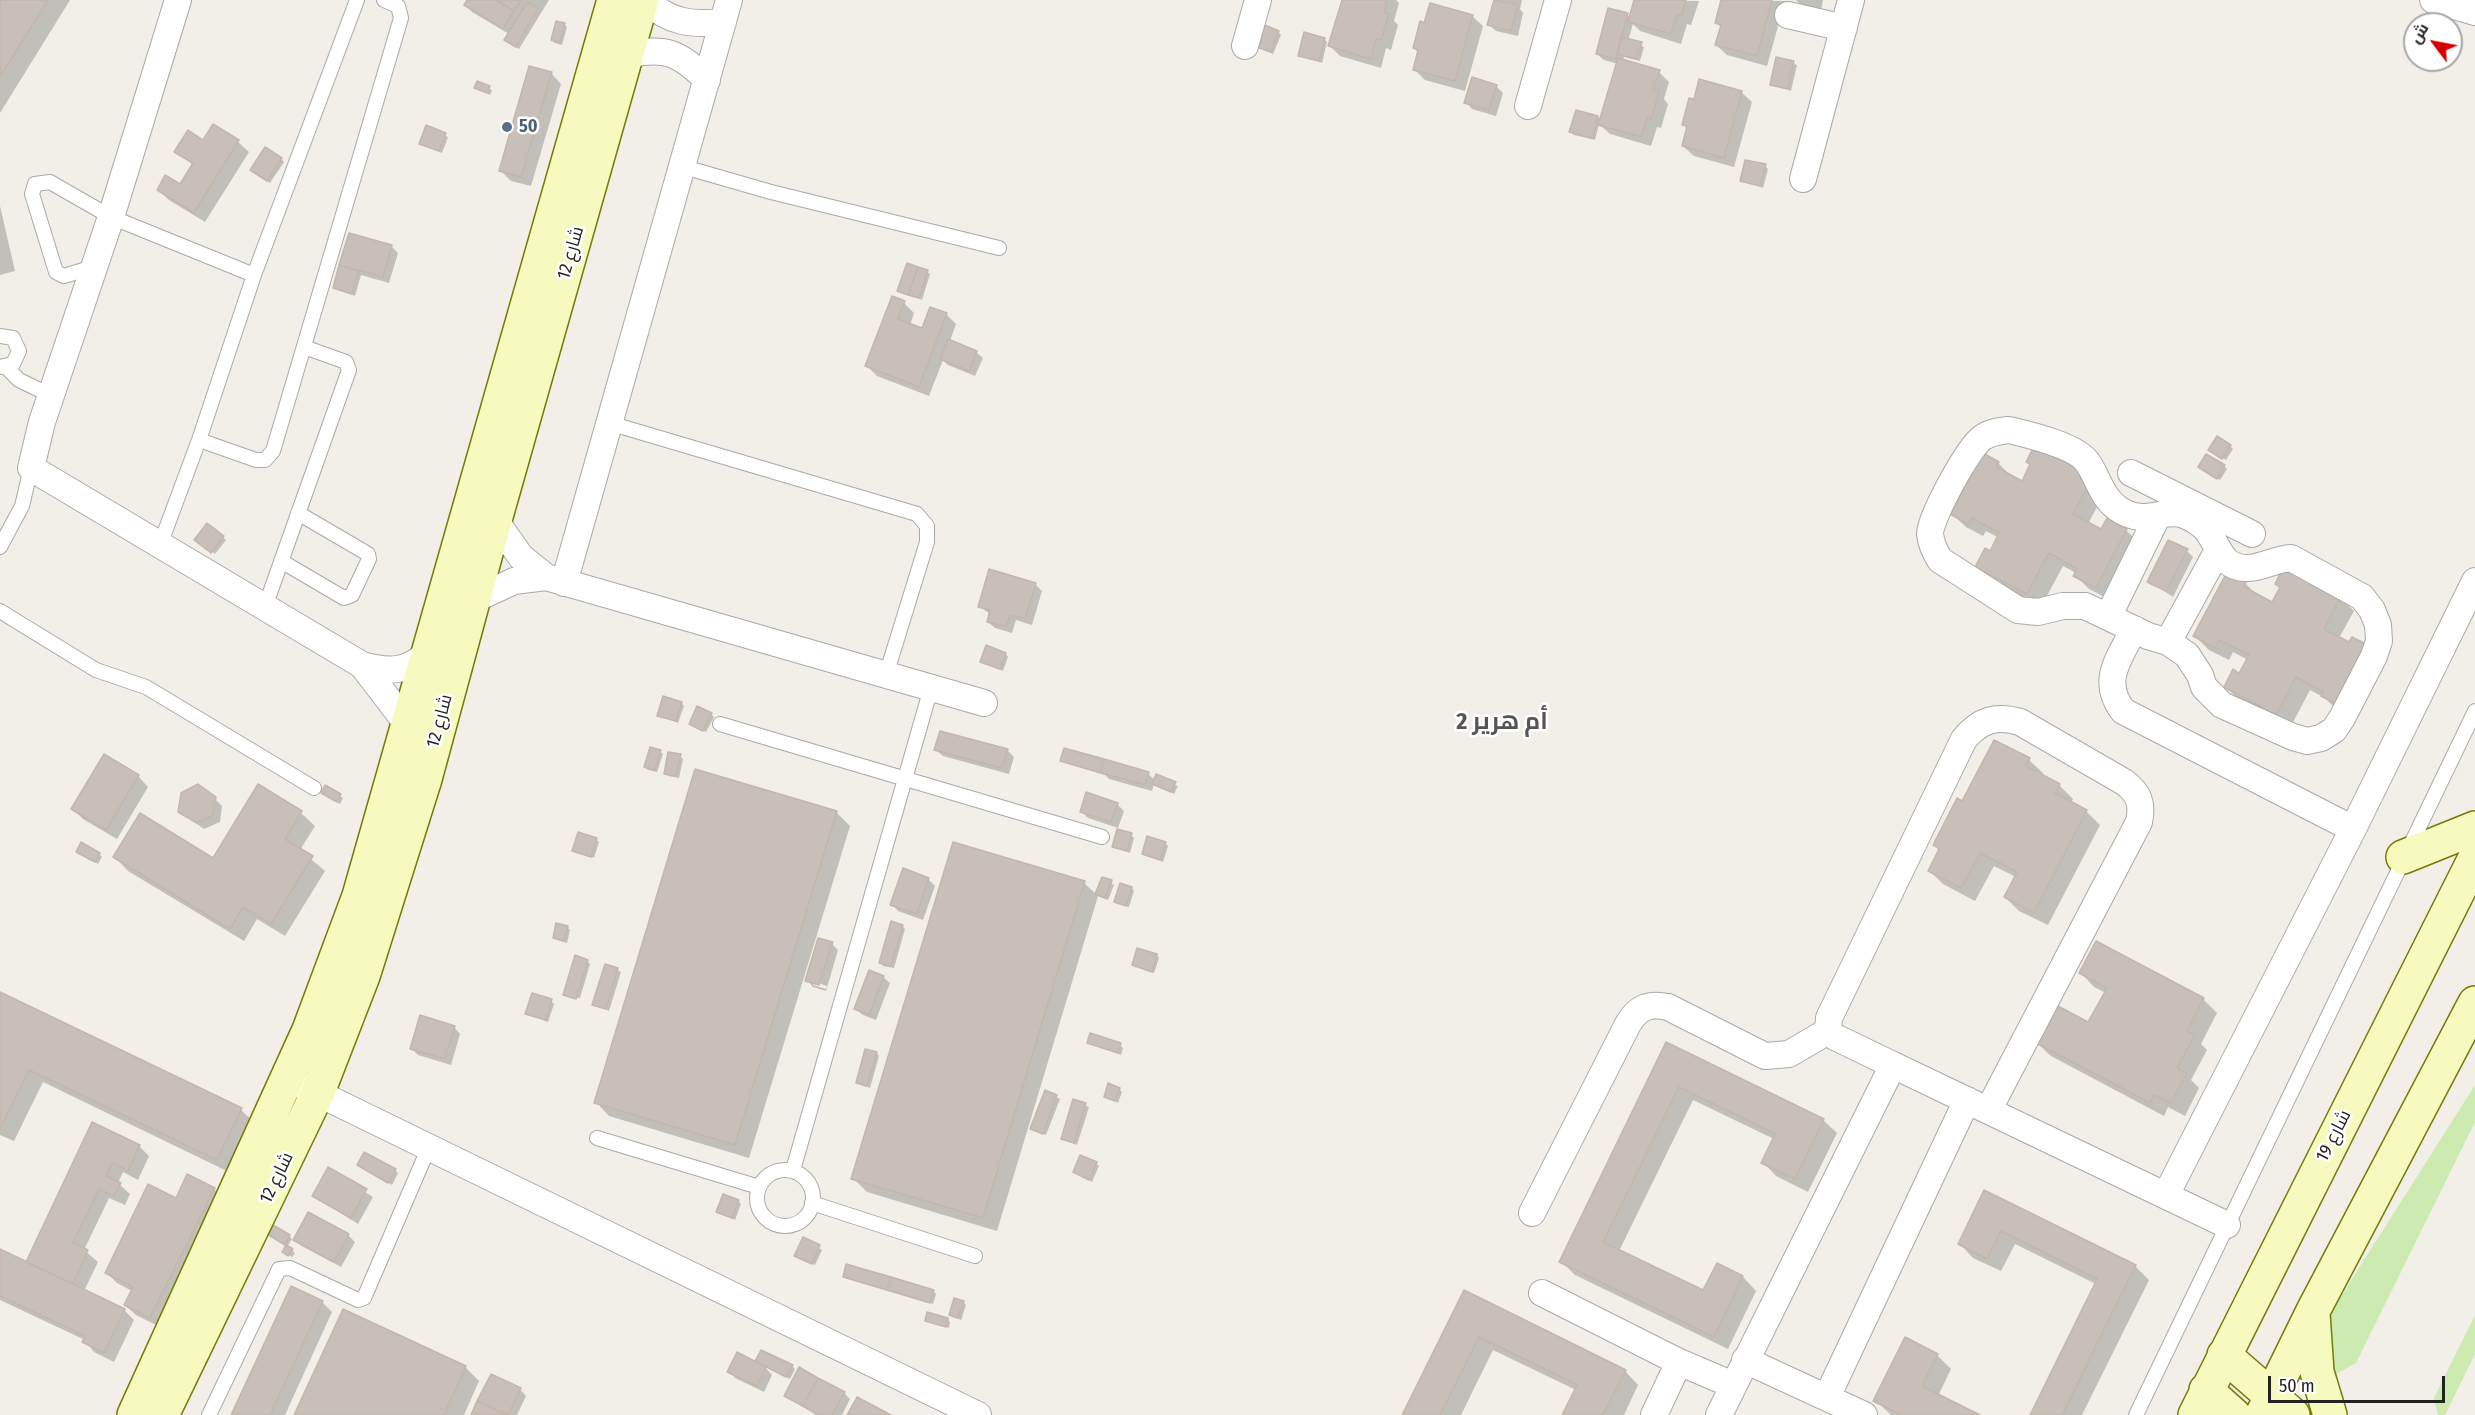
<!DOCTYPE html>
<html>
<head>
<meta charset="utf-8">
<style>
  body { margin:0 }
  #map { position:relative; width:2475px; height:1415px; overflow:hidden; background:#f2efe9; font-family:"Fira Sans Condensed",Cairo,sans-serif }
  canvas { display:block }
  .north { position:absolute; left:2403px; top:12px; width:60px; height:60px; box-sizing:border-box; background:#fff; border:2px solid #a7a7a7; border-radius:50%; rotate:302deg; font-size:16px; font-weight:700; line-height:24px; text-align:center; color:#222 }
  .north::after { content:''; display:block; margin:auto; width:21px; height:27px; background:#d40000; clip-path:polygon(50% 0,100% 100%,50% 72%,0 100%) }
  .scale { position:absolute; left:2268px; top:1376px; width:177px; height:27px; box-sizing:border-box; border:3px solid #222; border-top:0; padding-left:8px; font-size:18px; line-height:21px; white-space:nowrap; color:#222; -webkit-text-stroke:4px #fff; paint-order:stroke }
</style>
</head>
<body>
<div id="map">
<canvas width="2475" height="1415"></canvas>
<div class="north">ش</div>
<div class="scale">50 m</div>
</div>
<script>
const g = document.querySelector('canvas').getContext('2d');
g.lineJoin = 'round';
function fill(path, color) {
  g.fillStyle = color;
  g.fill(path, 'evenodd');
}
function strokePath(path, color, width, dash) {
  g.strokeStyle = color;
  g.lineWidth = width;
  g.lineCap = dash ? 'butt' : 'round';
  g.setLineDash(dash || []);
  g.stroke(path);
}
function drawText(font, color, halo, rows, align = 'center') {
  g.font = font + ' "Fira Sans Condensed",Cairo,sans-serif';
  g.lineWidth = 5;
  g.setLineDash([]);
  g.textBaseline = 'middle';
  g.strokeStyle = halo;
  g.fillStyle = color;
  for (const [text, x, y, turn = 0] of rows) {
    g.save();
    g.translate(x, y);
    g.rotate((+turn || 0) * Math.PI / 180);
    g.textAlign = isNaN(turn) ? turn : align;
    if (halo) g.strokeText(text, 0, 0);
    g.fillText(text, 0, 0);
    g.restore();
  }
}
fill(new Path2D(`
  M2475,1085V1122L2356,1363L2327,1379L2324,1337L2331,1312Z
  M2475,1315V1354L2445,1415H2438L2434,1398Z`), '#cdebb0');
fill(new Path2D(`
  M0,0H70L0,113Z
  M469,0H549L519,49L509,43V34L472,12L466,5Z
  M1343,0H1396L1399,3L1394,21L1398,25L1391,50L1386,48L1381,68L1340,56L1329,45Z
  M1495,0H1522L1520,9L1523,13L1518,36L1496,31L1489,25Z
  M1636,0L1699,1L1691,25L1687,24L1681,44L1640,31L1633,24L1628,41L1644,47L1640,61L1624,57L1623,61L1659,72L1669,82L1664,99L1668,104L1661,128L1657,127L1651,146L1610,134L1599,124L1595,140L1574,135L1571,132L1598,117L1601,120L1618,64L1604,60L1597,54L1627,15L1631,18Z
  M1723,0L1785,1L1767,66L1727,55L1716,45L1721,27L1717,23Z
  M1796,0H1823L1821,10L1802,6Z
  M1472,16L1483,26L1465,91L1425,80L1415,70L1419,53L1414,48L1425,25Z
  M564,24L567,27L562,45L555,43L552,40Z
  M1278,32L1281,35L1273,54L1256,47Z
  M1324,39L1327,42L1322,63L1300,55Z
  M1777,59L1797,65L1791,91L1772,84Z
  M551,73L561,84L531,186L511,181L500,170Z
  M478,83L492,90L490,95L476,87Z
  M1496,86L1503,93L1496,116L1472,109L1466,102Z
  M1741,92L1752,102L1734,167L1694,156L1683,146L1688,129L1683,124L1695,101Z
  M213,126L238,142L249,152L205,222L169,200L159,190L180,186L193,165L176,152L204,142Z
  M427,127L448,137L442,153L421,143Z
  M281,159L284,162L270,183L255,173Z
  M1765,166L1768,169L1763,188L1741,180Z
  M0,206L15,271L0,275Z
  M350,235L392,247L398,253L389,283L361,275L355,296L334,288Z
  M927,272L930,274L922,300L899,290Z
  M904,303L914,313L910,325L923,330L946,314L956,324L950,341L976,352L983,358L975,376L948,365L943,360L929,396L877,376L867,366Z
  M2230,446L2233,449L2226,460L2213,452Z
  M1998,463L2012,477L2022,483L2031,465L2106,490L2088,524L2102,531L2126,530L2140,544L2110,600L2089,589L2075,575L2076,573L2063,566L2041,607L1991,580L1977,566L1991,553L1999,538L1986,531L1983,536L1966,527L1952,514Z
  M2224,466L2227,469L2220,480L2200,467Z
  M223,537L226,540L215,554L199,542Z
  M2187,551L2193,557L2173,597L2149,581Z
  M2245,583L2259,597L2273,604L2281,588L2277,584L2340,597L2354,611L2339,638L2337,710L2325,698L2310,690L2290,728L2240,701L2226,687L2240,675L2248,660L2233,652L2229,660L2209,650L2195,636Z
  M1035,584L1042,591L1032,625L1016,620L1012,633L995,628L988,622L990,614L980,607Z
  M1006,654L1008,657L1003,671L982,662Z
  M681,703L684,706L678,723L659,715Z
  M711,714L714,717L706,732L693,726Z
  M1995,742L2029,760L2043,773L2042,776L2059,785L2073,799L2071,803L2086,811L2100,825L2048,925L2019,911L2005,897L2016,877L1994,866L1975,901L1943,884L1930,871L1940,850L1935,845L1963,803Z
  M936,750H1007L1014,757L1009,774L943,756Z
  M660,752L663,754L657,772L648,770L645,767Z
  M680,756L683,759L679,778L668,776L665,773Z
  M1062,760L1148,774L1155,780L1178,786L1174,794L1154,784L1152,791L1109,779L1105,775Z
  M138,776L148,787L117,839L83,819L73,809Z
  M258,786L301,813L315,826L300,850L325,871L285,936L257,919L244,941L128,871L115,857L214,860Z
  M326,787L343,798L340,804L322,793Z
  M215,799L222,806L220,822L204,829L180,812Z
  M1117,804L1124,811L1118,828L1088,818L1081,811Z
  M836,812L850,826L749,1158L609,1116L596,1102Z
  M1131,835L1134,838L1130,853L1114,847Z
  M596,839L599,842L594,858L574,850Z
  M1165,843L1168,846L1163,862L1143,854Z
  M77,851L99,854L102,857L98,864Z
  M928,879L935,886L923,920L898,911L892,904Z
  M1103,879L1114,885L1108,900L1098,896L997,1231L867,1192L853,1178L1084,883L1097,895Z
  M1132,888L1134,891L1129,907L1119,904L1116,901Z
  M902,926L905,929L894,968L883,966L881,963Z
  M567,927L570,930L567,943L557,940L554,938Z
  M2096,943L2203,999L2217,1013L2201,1044L2207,1050L2191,1080L2199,1088L2185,1116L2168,1107L2164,1116L2051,1056L2037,1043L2089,1024L2106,993L2094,987L2081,973Z
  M832,944L838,950L826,991L813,987L807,980ZM813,981L827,986L826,989L813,985Z
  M1157,955L1159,958L1154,973L1133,965Z
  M587,961L590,964L580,998L566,996Z
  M606,966L621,972L609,1011L594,1004Z
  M883,977L890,983L876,1020L863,1015L856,1009Z
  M0,994L241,1110L255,1123L231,1173L43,1082L14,1141L0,1135Z
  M551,1001L554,1004L548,1022L527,1014Z
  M454,1027L460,1034L451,1065L418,1055L412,1049Z
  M1088,1042L1120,1045L1123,1048L1121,1055Z
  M1666,1044L1823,1120L1837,1133L1808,1192L1776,1176L1763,1162L1774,1139L1693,1100L1619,1251L1704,1292L1718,1265L1743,1277L1756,1291L1728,1349L1575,1275L1561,1261Z
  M876,1053L879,1056L870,1088L861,1085L858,1082Z
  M1119,1089L1122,1092L1118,1103L1105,1096Z
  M1046,1092L1060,1099L1046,1135L1032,1129Z
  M1074,1101L1089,1107L1077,1145L1062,1139Z
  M93,1124L139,1146L149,1156L138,1180L123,1172L118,1183L130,1194L125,1205L109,1198L84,1250L98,1262L84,1291L124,1310L134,1320L114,1362L94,1352L85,1340L0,1300V1251L26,1264Z
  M1096,1163L1099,1166L1092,1182L1075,1172Z
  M358,1165L395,1170L398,1173L392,1185Z
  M329,1169L373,1197L358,1224L314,1196Z
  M214,1189L224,1199L160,1327L136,1315L125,1305L132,1291L117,1283L106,1272L176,1200Z
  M1985,1192L2135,1266L2149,1280L2082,1415H2031L2096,1284L2015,1244L2001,1271L1973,1258L1960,1244Z
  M738,1201L741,1204L735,1220L718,1212Z
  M348,1235L355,1242L341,1267L302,1246L295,1240Z
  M289,1236L292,1239L287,1247L295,1253L292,1257L287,1254V1246L272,1237Z
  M804,1239L822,1250L815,1265L796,1255Z
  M844,1277L933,1291L936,1294L933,1304Z
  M1465,1292L1625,1371L1638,1385L1624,1415H1564L1576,1390L1493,1350L1461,1415H1404Z
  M322,1302L332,1312L285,1415H233Z
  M963,1302L966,1305L961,1320L953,1317L950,1314Z
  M344,1311L466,1368L479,1381L464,1415H295Z
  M947,1319L950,1322L949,1328L927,1320Z
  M1937,1355L1951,1369L1938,1396L1977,1415H1891L1875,1400Z
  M757,1361L792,1366L795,1369L790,1379L764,1366L772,1375L764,1392L735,1378L729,1371L762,1366Z
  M520,1389L526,1396L517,1415H472Z
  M844,1393L850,1399L842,1415H816L785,1396Z`), '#0003');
const building = new Path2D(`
  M0,0H48L0,77Z
  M467,0H496L514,11L503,29L464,5Z
  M496,0H521L514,11Z
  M1342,0H1387L1384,12L1389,14L1381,40L1376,39L1371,59L1328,46Z
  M1494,0L1518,5L1511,31L1487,25Z
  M1634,0H1686L1681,16L1677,15L1671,34L1628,22Z
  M1721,0H1772L1757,56L1715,45L1721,25L1715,23Z
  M527,2L538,8L516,47L504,40Z
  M1430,3L1473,15L1455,81L1413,70L1418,50L1413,48L1420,21L1424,23Z
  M1608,8L1628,13L1616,59L1596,54Z
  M556,21L565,23L560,43L551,40Z
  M1260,23L1279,31L1271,52L1251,45Z
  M1304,32L1325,38L1319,61L1298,56Z
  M1621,37L1642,42L1637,59L1617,54Z
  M1776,57L1794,61L1788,89L1770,85Z
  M1618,58L1660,70L1653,91L1659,92L1651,119L1647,118L1641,137L1598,125Z
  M529,66L552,72L521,177L499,171Z
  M1472,77L1497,85L1489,110L1464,103Z
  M1699,79L1742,91L1724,158L1682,146L1687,126L1682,125L1689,98L1694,99Z
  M477,81L490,86L487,93L474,88Z
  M1576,110L1598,116L1593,138L1569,132Z
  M213,124L239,140L194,213L157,190L165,175L180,184L193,163L174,152L188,130L203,140Z
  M426,125L446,133L439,151L419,144Z
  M265,147L282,158L267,181L250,170Z
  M1745,160L1766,164L1760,186L1740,181Z
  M349,233L392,245L383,277L339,265Z
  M907,263L918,267L908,295L897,291Z
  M339,265L359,271L352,294L333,288Z
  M918,267L928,270L919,298L908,295Z
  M892,296L905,301L898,319L922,328L930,307L947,313L919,387L865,366Z
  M948,339L977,351L969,371L940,359Z
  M2217,436L2231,445L2222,459L2208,450Z
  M2035,444L2094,475L2073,514L2101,529L2107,518L2127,529L2096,588L2073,576L2077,569L2049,553L2027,594L1975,567L1985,548L1990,551L1999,533L1972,518L1968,524L1950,514L1983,453L1999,462L1996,467L2022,481L2030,464L2026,462Z
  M2206,454L2225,465L2217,479L2198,467Z
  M207,523L224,536L211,553L194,540Z
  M2168,540L2188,549L2166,591L2147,582Z
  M2284,566L2341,596L2324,629L2349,642L2352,637L2370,646L2338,705L2321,696L2323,692L2296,677L2276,715L2224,687L2233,669L2239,673L2249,655L2219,640L2215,648L2193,636L2227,572L2246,582L2244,587L2272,602L2280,587L2275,584Z
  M989,569L1036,583L1025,619L1010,615L1006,627L987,622L990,610L978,607Z
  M986,645L1006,653L1000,669L980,662Z
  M663,696L682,702L676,721L657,716Z
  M697,706L712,713L703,731L689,724Z
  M940,731L1008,749L1002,768L934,750Z
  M1994,740L2030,758L2026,766L2060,784L2055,793L2087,810L2034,913L2004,897L2017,872L1980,853L1961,888L1928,871L1939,849L1933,845L1957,798L1962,801Z
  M650,747L661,750L655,770L644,767Z
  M1064,748L1104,759L1101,773L1060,761Z
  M668,752L681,754L676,776L664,774Z
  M104,754L139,775L106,830L71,809Z
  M1104,759L1149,772L1145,785L1101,773Z
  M695,769L837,811L735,1145L594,1103Z
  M1156,774L1176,782L1171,792L1152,784Z
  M198,784L216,797L213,815L197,823L178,812L181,793Z
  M258,784L302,811L285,839L313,856L271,924L243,907L230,929L113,857L140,813L213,858Z
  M325,785L341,794L337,802L321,793Z
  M1086,792L1118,803L1111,822L1080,812Z
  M1117,829L1132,833L1127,851L1112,847Z
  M578,832L597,838L591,857L572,851Z
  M1147,836L1166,842L1160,860L1142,854Z
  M81,842L100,853L95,862L76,852Z
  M953,842L1085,881L983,1218L851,1179Z
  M903,868L929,878L917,914L890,905Z
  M1102,877L1112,880L1105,898L1095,894Z
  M1120,883L1132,887L1126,906L1114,902Z
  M891,921L903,925L891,966L879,963Z
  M556,923L568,926L564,941L553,938Z
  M818,938L833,942L819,985L805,981Z
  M2096,941L2204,998L2187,1031L2195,1035L2177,1068L2187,1073L2171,1103L2154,1095L2150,1103L2036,1043L2056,1005L2088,1022L2107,988L2079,973Z
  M1137,948L1157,954L1152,972L1132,965Z
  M575,955L588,960L576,999L563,995Z
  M605,964L618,968L606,1009L592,1005Z
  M869,970L884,976L869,1015L854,1009Z
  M0,992L242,1108L217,1160L29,1070L0,1129Z
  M532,993L552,999L546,1020L525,1014Z
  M420,1015L455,1026L445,1059L410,1049Z
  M1090,1033L1121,1043L1118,1053L1087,1043Z
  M1666,1042L1824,1119L1795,1179L1761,1163L1775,1134L1679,1087L1603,1242L1703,1290L1717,1263L1743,1276L1714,1337L1559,1262Z
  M865,1049L877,1052L867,1086L856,1083Z
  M1108,1083L1120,1088L1115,1101L1104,1097Z
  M1045,1090L1057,1095L1043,1134L1030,1129Z
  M1073,1099L1086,1103L1074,1143L1061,1139Z
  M92,1122L140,1145L128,1171L112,1163L106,1176L121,1183L114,1196L99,1189L73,1243L88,1250L73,1284L26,1262Z
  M364,1152L396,1169L388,1183L357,1165Z
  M1080,1155L1097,1162L1089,1180L1073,1172Z
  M328,1167L367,1189L351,1218L312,1196Z
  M187,1174L215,1188L150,1318L124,1305L133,1287L105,1273L148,1184L176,1198Z
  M1984,1190L2136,1265L2062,1415H2030L2097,1279L2001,1231L1987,1259L1958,1244Z
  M723,1194L739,1200L732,1218L716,1212Z
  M308,1212L349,1234L334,1262L293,1240Z
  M273,1225L290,1235L285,1245L267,1234Z
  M803,1237L820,1245L812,1264L794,1256Z
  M286,1245L293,1249L288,1256L282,1252Z
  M0,1249L125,1309L104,1353L82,1342L85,1336L0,1296Z
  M846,1264L891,1277L887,1290L843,1277Z
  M891,1277L934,1290L930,1303L887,1290Z
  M291,1286L323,1301L270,1415H231Z
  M1464,1290L1626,1370L1603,1415H1562L1577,1385L1479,1337L1440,1415H1402Z
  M954,1298L964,1301L958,1318L949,1315Z
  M343,1309L466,1366L444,1415H294Z
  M927,1312L948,1318L946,1327L925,1321Z
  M1905,1337L1938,1354L1922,1386L1980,1415H1902L1873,1401Z
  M761,1350L793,1365L786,1377L755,1361Z
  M737,1352L766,1367L757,1386L727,1372Z
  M799,1367L818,1378L803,1406L784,1396Z
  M491,1374L521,1388L508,1415L477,1401Z
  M818,1378L845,1392L832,1415H819L803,1406Z
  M857,1397L891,1415H847Z
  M477,1401L508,1415H471Z`);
fill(building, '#c7bfb8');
strokePath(building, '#c4b6ab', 1.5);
const lane = new Path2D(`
  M684,167L771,192L999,248
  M93,267L64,276L56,272L32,194L35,184L50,182L111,217L254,275L357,0
  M0,336L13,338L19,351L13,364L0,367
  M6,367L19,380L52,396
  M609,423L917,514L927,526V542L886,675
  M199,440L256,460H265L273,451L401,18L398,6L384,0
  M160,545L199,440L254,275
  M0,547L22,506L31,468
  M281,561L344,598L352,595L369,559L368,554L298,513
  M265,607L349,370L346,362L304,347
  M0,611L96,670L146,687L314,788
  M720,724L1102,837
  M597,1138L759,1187
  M757 1198a28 28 0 1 1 56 0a28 28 0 1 1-56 0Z
  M793,1170L931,688
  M812,1203L975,1256
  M209,1415L279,1269L290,1268L358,1300L364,1298L429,1147
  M2136,1415L2475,711`);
const street = new Path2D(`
  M178,0L111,217L42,422L31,468L362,665C388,672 408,673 428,652
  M646,0C669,23 692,25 723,22
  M2433,0L2475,12
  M1788,15L1844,28
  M1245,46L1258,0
  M627,55C665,46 680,53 707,80
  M1528,106L1558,0
  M1803,179L1851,0
  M2009,430C2029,435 2076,445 2088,463C2098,478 2102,497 2117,508C2145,528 2164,507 2184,515C2192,518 2204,525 2209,533C2220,550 2223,568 2247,568C2262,568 2275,559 2291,558L2362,597L2372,610L2378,625L2379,641L2374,656L2342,718L2334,730L2321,738L2307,741L2293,737L2222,705L2204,687L2200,675L2187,655L2168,642L2148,636L2085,606H2063L2038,612L2018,610L1940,560C1935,552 1931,544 1930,534C1930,518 1968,448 1982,438C1990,432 1999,431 2009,430Z
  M2131,473L2252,534
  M495,520L521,557L546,577L984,703
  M564,583L729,0
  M473,600L514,581L546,577
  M2108,617L2157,517
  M2134,629C2119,659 2100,681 2123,711L2353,829
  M2168,642L2217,552
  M362,665L408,725
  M1893,1065L1835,1037L1828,1031L1829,1018L1964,739C1980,720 1996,715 2020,722L2124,782C2139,793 2143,804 2139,822L1989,1109
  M301,1085L978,1415
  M2166,1195L2353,829L2475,581
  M1532,1213L1628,1024C1638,1007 1649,1003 1668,1007L1765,1056L1789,1054L1828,1031
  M1542,1293L1679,1362L1733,1385
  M1745,1360L1864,1415
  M1827,1397L1967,1100
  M1654,1415L1679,1362
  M1719,1415L1893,1065L2227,1225`);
const secondary = new Path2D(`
  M2403,857L2475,828
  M2313,1314L2317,1372L2330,1415
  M2224,1355L2293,1415
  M2206,1390L2234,1415
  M134,1415L309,1030L359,896L614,0
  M162,1415L318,1092L363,976L425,779L495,520L642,0
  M2195,1415L2475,858
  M2262,1415L2313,1311L2475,1003`);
strokePath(lane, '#a9a9a9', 16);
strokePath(street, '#a9a9a9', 28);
strokePath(secondary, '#707d05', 36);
strokePath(lane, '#fff', 14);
strokePath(street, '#fff', 26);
strokePath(secondary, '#f7fabf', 33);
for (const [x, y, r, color] of [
  [507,127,6,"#5c6f8a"]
]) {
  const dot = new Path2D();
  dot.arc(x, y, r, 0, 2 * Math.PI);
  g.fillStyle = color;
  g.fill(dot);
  strokePath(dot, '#fff', 2);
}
drawText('bold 18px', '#4e5e75', '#fff', [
  ["50",519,127]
], 'left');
drawText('18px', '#222', '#fff', [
  ["شارع 12",571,253,-74],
  ["شارع 12",440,721,-75],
  ["شارع 19",2334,1136,-63],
  ["شارع 12",277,1178,-64]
]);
drawText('bold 24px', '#555', '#fff', [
  ["أم هرير 2",1502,722]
]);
</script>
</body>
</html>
